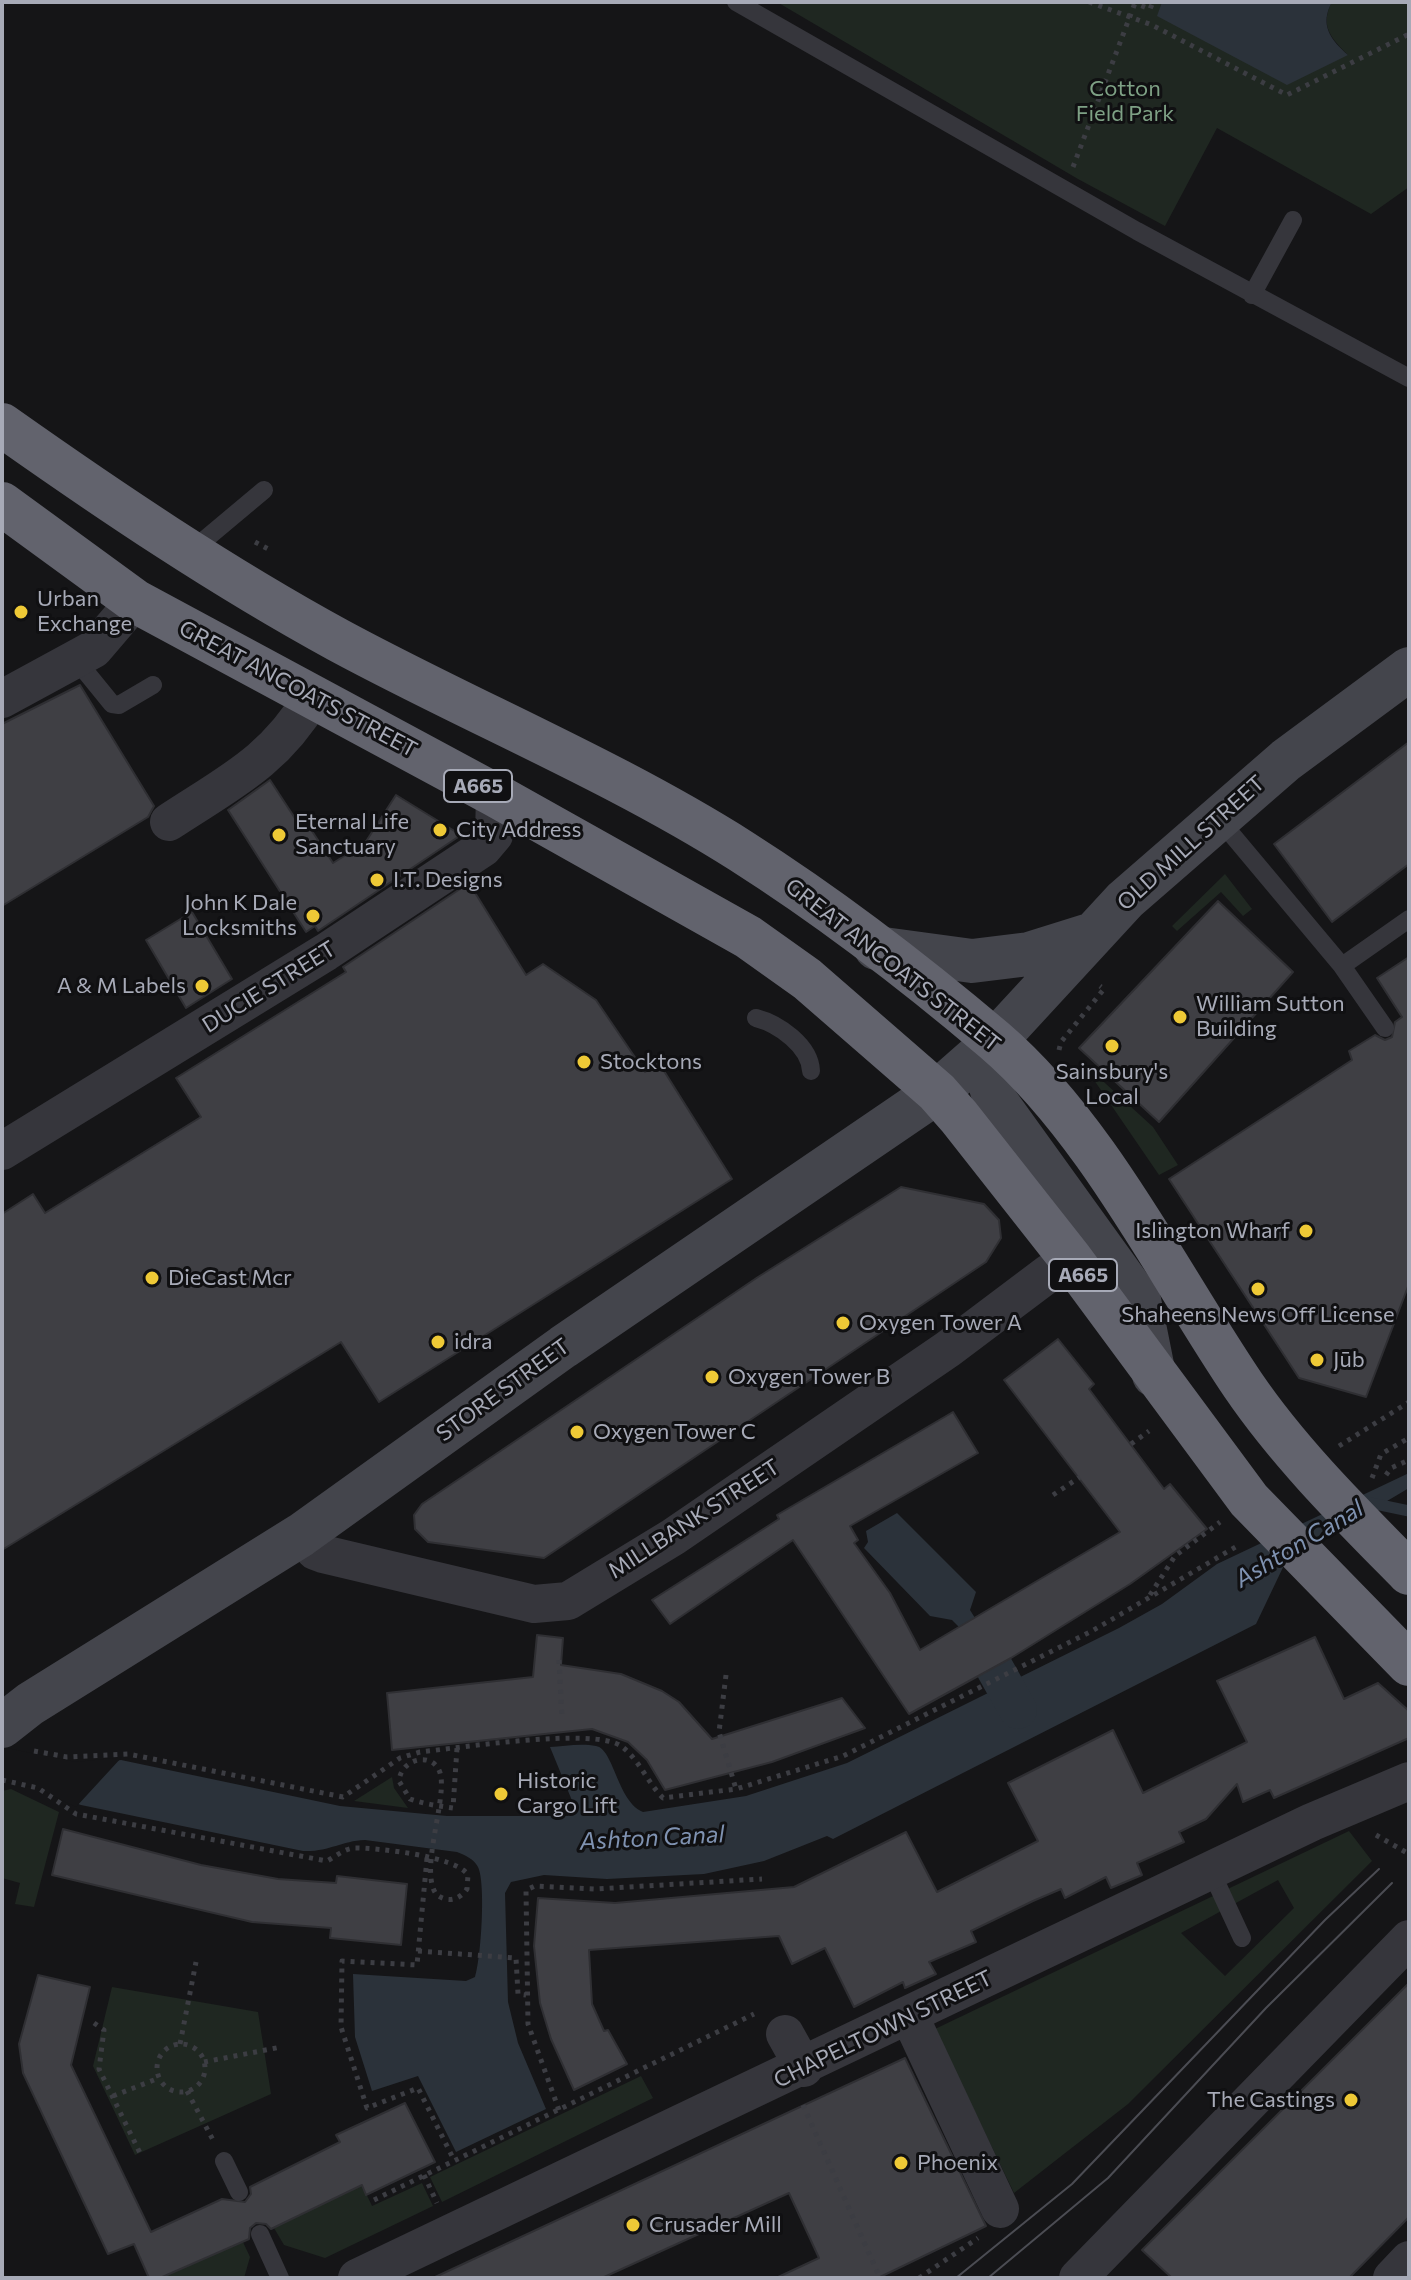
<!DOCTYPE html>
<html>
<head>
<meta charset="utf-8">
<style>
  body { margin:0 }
  #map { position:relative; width:1411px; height:2280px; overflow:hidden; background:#151517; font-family:Commissioner,sans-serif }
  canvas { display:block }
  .frame { position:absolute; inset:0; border:4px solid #a7aab7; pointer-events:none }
</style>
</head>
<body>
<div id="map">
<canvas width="1411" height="2280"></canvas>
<div class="frame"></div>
</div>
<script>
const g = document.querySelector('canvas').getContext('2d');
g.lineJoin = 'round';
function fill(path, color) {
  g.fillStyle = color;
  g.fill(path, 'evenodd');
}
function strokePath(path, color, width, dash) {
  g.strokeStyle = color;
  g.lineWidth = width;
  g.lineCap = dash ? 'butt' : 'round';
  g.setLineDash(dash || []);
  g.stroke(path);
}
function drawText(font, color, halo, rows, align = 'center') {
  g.font = font + ' Commissioner,sans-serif';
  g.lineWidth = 6;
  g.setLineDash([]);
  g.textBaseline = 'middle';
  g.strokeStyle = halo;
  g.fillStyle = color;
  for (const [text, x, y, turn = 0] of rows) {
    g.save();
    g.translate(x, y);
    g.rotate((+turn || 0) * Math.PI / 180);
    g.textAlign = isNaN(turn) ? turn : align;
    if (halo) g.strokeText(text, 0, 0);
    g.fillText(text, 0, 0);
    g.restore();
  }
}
fill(new Path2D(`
  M777,2H1162L1158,16L1348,55C1332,39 1319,26 1332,2H1409V187L1371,214L1217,128L1165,226L1078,179Z
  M1225,874L1252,909L1243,916L1221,892L1177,931L1172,926Z
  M1081,1061L1153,1127L1178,1165L1159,1175Z
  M392,1777L394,1788L408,1808L354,1801Z
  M11,1789L59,1812L34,1907L15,1904L20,1883L2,1878V1791Z
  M1349,1831L1372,1861L1128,2104L1014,2193L935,2029ZM1278,1880L1294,1908L1225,1976L1181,1933Z
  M112,1987L258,2012L271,2094L135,2155L93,2066Z
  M641,2076L653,2098L442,2202L430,2177Z
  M422,2183L433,2206L325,2258L284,2245L274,2228L362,2185L372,2206Z
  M243,2242L250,2257L244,2278H160Z`), '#1f2721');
fill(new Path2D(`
  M1162,2H1332C1319,25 1331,40 1348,55L1287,85L1157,16Z
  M1409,1473V1488L1286,1561L1256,1624L833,1839L827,1836L764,1861L704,1874L607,1879L544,1875L511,1882L505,1893L508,2002L518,2043L546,2109L456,2152L418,2076L372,2091L355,2037L353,1974L466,1981L475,1977C481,1959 486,1883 478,1867C474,1859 465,1855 457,1852L365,1840C340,1841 330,1852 303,1851L81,1805L61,1798L2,1751L76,1766L121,1760L340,1806L447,1816H568L573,1803L550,1747C564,1746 582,1743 596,1746C614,1749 617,1801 643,1812L746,1796L847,1763L1119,1628L1162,1604L1217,1564Z
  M897,1513L976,1592L970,1610L975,1618L959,1627L952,1620L930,1616L864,1548L868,1542L866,1531Z`), '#2b323a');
fill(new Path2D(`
  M2,1747L76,1762L122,1757L76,1807L37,1788L2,1781Z`), '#151517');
strokePath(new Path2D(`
  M1366,1502L1409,1511`), '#2b323a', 11);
strokePath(new Path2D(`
  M994,1667L1018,1710`), '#2b323a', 38);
const building = new Path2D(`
  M80,685L154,806L148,817L2,906V724Z
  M1409,742V864L1332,922L1274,844Z
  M270,780L302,829L308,825L333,863L365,843L396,795L461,835L318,931L315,926L306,932L228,810Z
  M469,883L526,975L543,964L596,1000L645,1072L659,1063L732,1179L379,1402L341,1342L2,1550V1214L33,1194L45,1213L201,1117L176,1078L346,972L343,967Z
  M1218,901L1293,972L1159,1122L1079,1048Z
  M192,912L232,979L186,1008L146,940Z
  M1409,957V1284L1366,1397L1299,1378L1169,1179L1352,1060L1349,1051L1375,1035L1385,1040L1392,1037L1395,1022L1402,1017L1377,978Z
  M901,1187L984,1204L999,1220L1001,1238L986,1262L544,1558L428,1542L415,1529L414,1515L422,1504L758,1277Z
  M1058,1339L1094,1384L1089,1389L1164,1489L1170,1484L1207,1529L1130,1584L1011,1658L909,1714L793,1540L670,1624L652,1600L779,1519L777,1515L953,1412L978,1453L850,1526L858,1540L854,1543L890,1593L920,1650L1120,1532L1004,1380Z
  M537,1635L563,1638L561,1665L621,1674L662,1691L679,1702L712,1739L842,1698L865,1728L772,1762L665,1790L647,1760L628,1742L592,1729L392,1750L387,1693L533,1677Z
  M1315,1637L1344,1699L1378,1683L1409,1711V1738L1274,1798L1270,1790L1243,1802L1237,1784L1206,1819L1179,1832L1184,1842L1137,1863L1142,1875L1111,1888L1106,1877L1065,1898L1061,1889L1033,1901L971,1931L976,1942L929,1962L936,1974L905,1988L903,1982L854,2007L825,1948L792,1964L779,1936L589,1950L592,2004L604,2031L608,2030L627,2064L574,2090L551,2039L540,2003L534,1946L538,1898L615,1903L794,1887L906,1832L937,1892L1038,1841L1008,1783L1113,1730L1143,1793L1247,1742L1217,1681Z
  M63,1829L201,1865L278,1879L336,1883L337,1876L407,1884L401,1945L330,1938L331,1928L252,1922L52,1875Z
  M38,1975L90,1987L71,2065L151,2232L222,2199L245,2202L251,2194L250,2187L340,2142L336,2135L405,2103L435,2162L366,2195L362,2185L271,2229L266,2224L256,2223L250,2228L249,2239L160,2278H149L134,2244L108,2254L23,2073L19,2044Z
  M1409,1983V2217L1349,2278H1172L1142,2250Z
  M905,2058L986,2226L878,2278H776L819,2258L789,2193L602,2278H433Z`);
fill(building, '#3f3f44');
strokePath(building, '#2f2f33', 2);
strokePath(new Path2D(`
  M1089,2L1152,25L1287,95L1409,34
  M1132,2L1150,9L1153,2
  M1073,167L1135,3
  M255,542L272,551
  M1059,1050L1061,1042L1104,989L1100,986
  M1131,1444L1149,1431
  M1339,1446L1409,1402
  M1386,1475L1391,1468L1409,1460
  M1372,1478L1381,1454L1409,1438
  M1053,1495L1080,1477
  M1150,1595L1175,1556L1220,1522
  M559,1660L562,1719
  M726,1675L719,1732L736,1789
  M34,1751L67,1757L128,1754L343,1797L400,1758L420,1752C458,1748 594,1727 621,1746C639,1759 647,1782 663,1798L736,1789L843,1756L1092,1631L1239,1545
  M2,1780L38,1788L76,1814L327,1861C335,1857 345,1848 355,1848C378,1848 456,1856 468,1875L467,1889C459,1900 448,1903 437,1895C419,1874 445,1806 441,1777C437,1750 401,1757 399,1781L410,1799C424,1804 439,1806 453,1808L457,1748
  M1376,1835L1409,1854
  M427,1858L417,1965L342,1961L341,2027L367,2108L418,2088L454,2160
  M418,1951L516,1958L518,1994L526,1995
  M94,2023L104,2030L99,2069L140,2153
  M157 2068a24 24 0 1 1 48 0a24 24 0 1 1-48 0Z
  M180,2044L196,1962
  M204,2062L281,2047
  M187,2091L213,2140
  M113,2096L159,2078
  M803,2105L880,2278
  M559,2110L528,2024L526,1890L535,1886L595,1889L762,1879
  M424,2175L437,2203
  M374,2200L754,2014
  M919,2278L978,2238`), '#3c3d43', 5, [4, 6]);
strokePath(new Path2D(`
  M736,2L1137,231L1409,378
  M1252,295L1293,220
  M190,552L264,490
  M77,661L112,704L119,705L153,685
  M1218,818L1342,966L1385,1028
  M1342,966L1409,919
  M756,1018C779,1024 810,1046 811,1071
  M1211,1871L1242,1938
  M224,2161L239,2192
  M260,2234L280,2278`), '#36363c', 18);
strokePath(new Path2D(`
  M2,699L94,649L135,601
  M169,822C228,783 274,762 312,698
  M2,1151L326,952L483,848L494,835L495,795
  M301,1535L315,1551L323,1554L534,1604L568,1601L673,1537L948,1349L1049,1273
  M910,2017L1000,2209
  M785,2034L804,2068
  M357,2278L1312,1822L1409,1781
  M1078,2278L1409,1939
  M1392,2278L1409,2260`), '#36363c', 38);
strokePath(new Path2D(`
  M876,948L972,961L1029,954L1093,934
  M995,1041L987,1074L995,1100L1139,1300L1154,1375
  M2,1726L30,1704L301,1535L563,1347L937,1092L995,1041L1125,900L1286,760L1409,669`), '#44454c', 44);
strokePath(new Path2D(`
  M2,425C111,502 221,576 338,640C471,712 613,770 741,851C829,907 915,973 994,1040C1096,1127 1168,1274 1243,1385C1290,1454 1351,1514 1409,1573
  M2,504L135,601L495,795L748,937L807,979L937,1092L959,1117L1070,1258L1249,1500L1409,1664`), '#62636d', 44);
strokePath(new Path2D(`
  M956,2278L1072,2184L1325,1920L1379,1869
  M988,2278L1108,2178L1266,2008L1392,1883`), '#4b4c53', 2);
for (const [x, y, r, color] of [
  [21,612,8,"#eec936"],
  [440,830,8,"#eec936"],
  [279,835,8,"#eec936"],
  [377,880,8,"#eec936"],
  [313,916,8,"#eec936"],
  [202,986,8,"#eec936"],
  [1180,1017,8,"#eec936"],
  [1112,1046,8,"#eec936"],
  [584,1062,8,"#eec936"],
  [1306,1231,8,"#eec936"],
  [152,1278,8,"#eec936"],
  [1258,1289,8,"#eec936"],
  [843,1323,8,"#eec936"],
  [438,1342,8,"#eec936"],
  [1317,1360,8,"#eec936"],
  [712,1377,8,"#eec936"],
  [577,1432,8,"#eec936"],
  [501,1794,8,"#eec936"],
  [1351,2100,8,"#eec936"],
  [901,2163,8,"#eec936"],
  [633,2225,8,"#eec936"]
]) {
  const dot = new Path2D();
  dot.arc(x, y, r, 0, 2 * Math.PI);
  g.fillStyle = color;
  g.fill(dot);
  strokePath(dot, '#101012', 3);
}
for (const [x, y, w] of [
  [478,786,68],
  [1083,1275,68]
]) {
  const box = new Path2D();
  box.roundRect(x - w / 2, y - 16, w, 32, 6);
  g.fillStyle = '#101012';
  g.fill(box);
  strokePath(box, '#a7aab7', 2);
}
drawText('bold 20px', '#a7aab7', null, [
  ["A665",478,786],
  ["A665",1083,1275]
]);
drawText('22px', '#7ea185', '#101012', [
  ["Cotton",1125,89],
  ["Field Park",1125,114]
]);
drawText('22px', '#a7aab7', '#101012', [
  ["Urban",37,599],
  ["Exchange",37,624],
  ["Eternal Life",295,822],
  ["Sanctuary",295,847],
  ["City Address",456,830],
  ["I.T. Designs",393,880],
  ["John K Dale",297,903,"right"],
  ["Locksmiths",297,928,"right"],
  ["A & M Labels",186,986,"right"],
  ["William Sutton",1196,1004],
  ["Building",1196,1029],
  ["Stocktons",600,1062],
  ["Sainsbury's",1112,1072,"center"],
  ["Local",1112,1097,"center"],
  ["Islington Wharf",1290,1231,"right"],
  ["DieCast Mcr",168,1278],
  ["Shaheens News Off License",1258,1315,"center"],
  ["Oxygen Tower A",859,1323],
  ["idra",454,1342],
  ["Jūb",1333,1360],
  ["Oxygen Tower B",728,1377],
  ["Oxygen Tower C",593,1432],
  ["Historic",517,1781],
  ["Cargo Lift",517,1806],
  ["The Castings",1335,2100,"right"],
  ["Phoenix",917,2163],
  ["Crusader Mill",649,2225]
], 'left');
drawText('22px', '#a7aab7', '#101012', [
  ["GREAT ANCOATS STREET",298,689,28],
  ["OLD MILL STREET",1191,843,-42],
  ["GREAT ANCOATS STREET",893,965,38],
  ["DUCIE STREET",269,987,-32],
  ["STORE STREET",503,1390,-36],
  ["MILLBANK STREET",694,1519,-33],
  ["CHAPELTOWN STREET",883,2029,-26]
]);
drawText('italic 24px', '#7f92b1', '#101012', [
  ["Ashton Canal",1299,1544,-31],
  ["Ashton Canal",652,1838,-3]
]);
</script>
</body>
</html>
